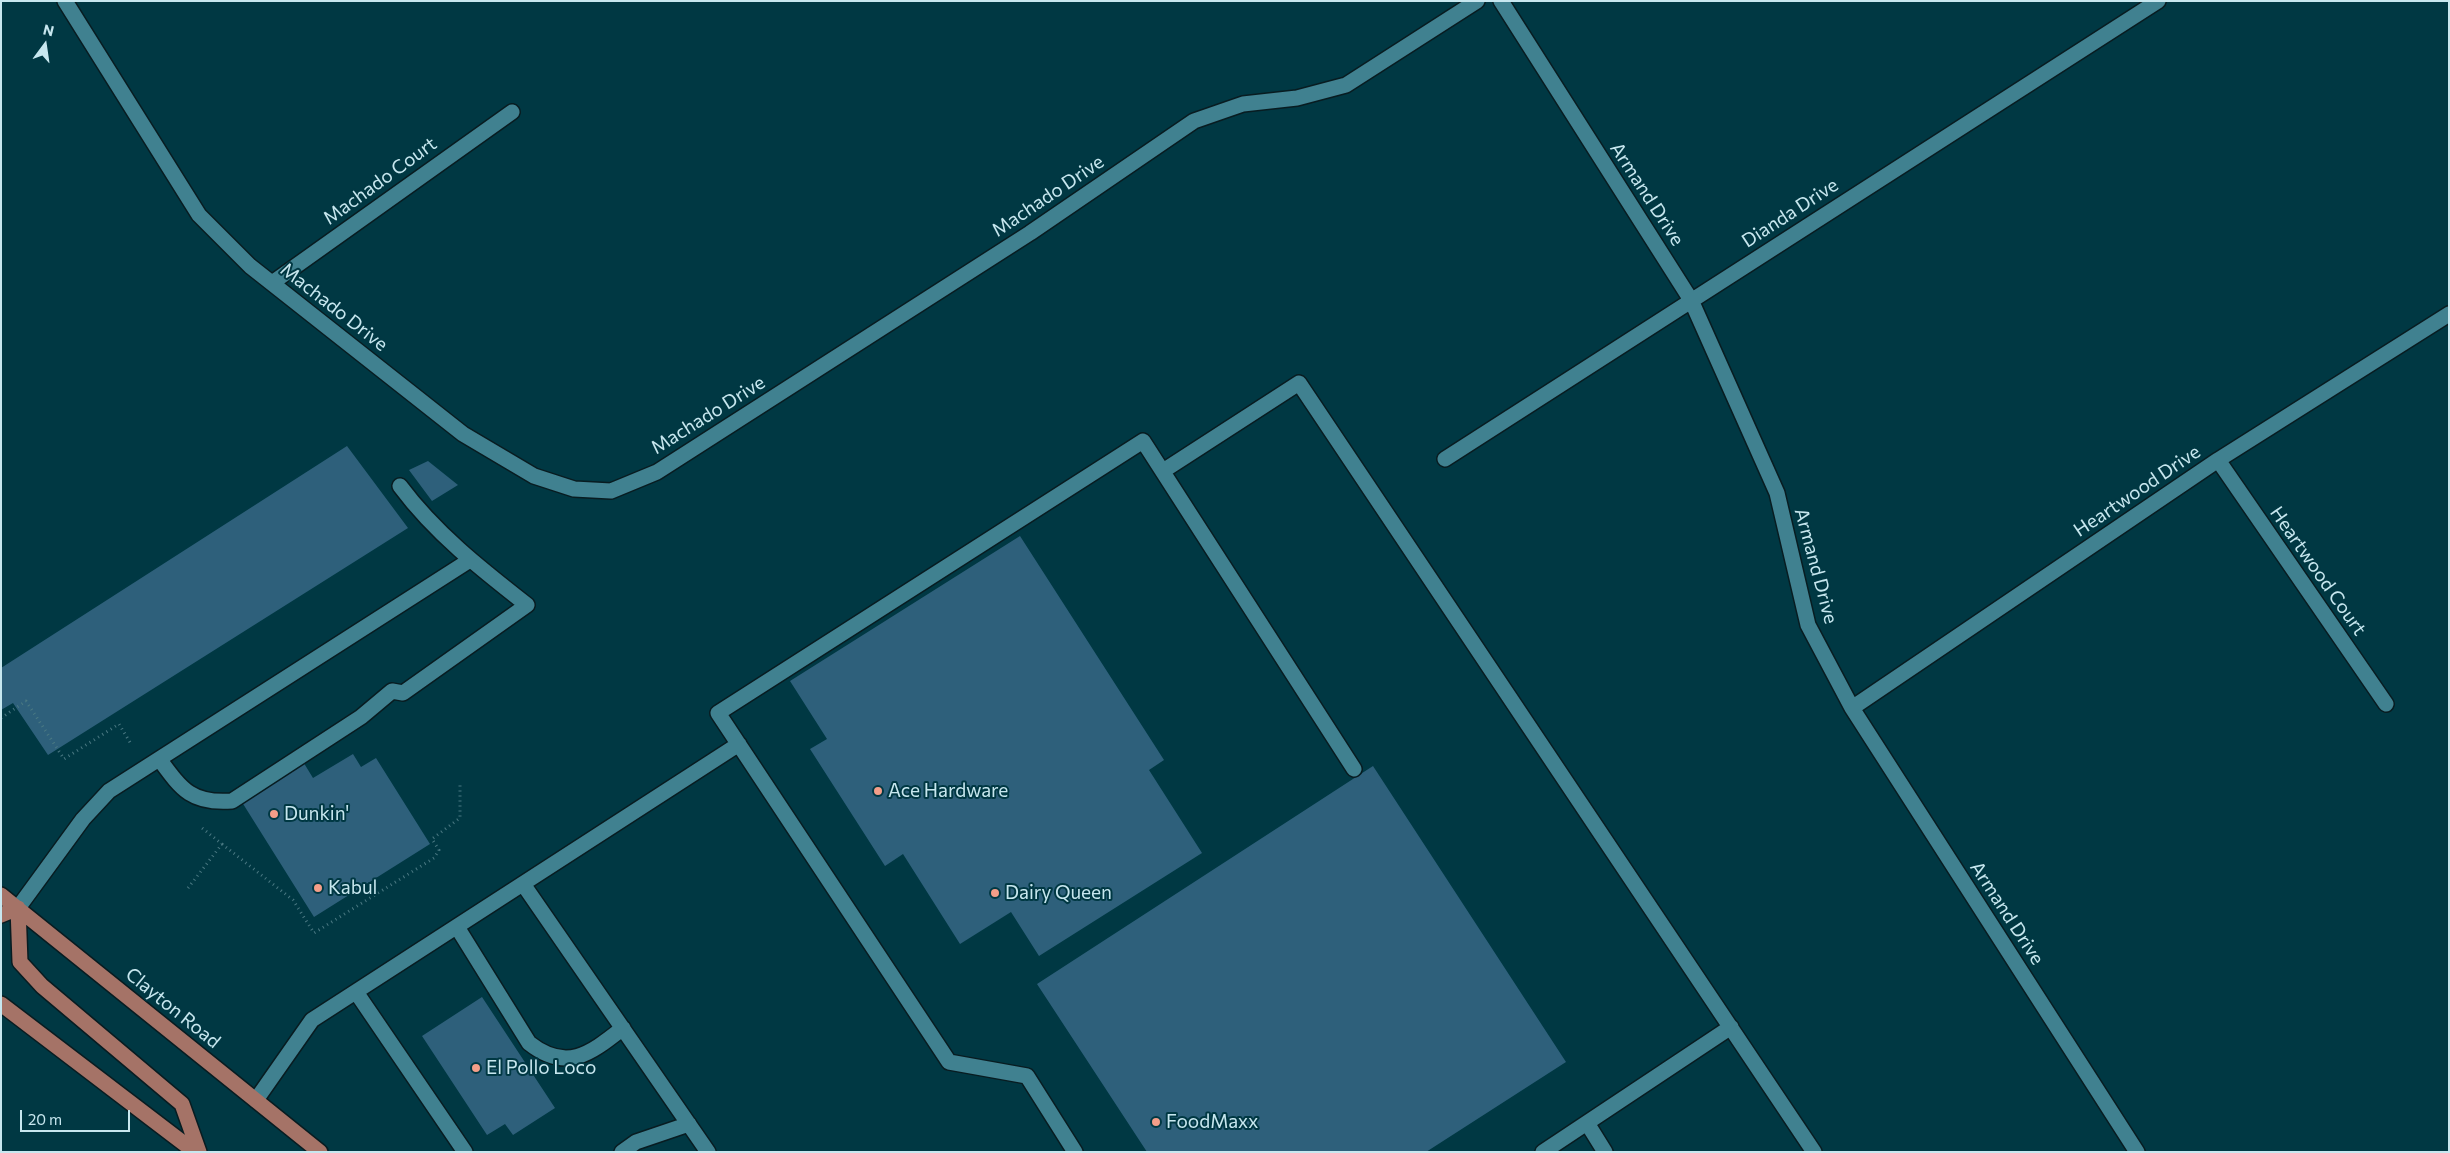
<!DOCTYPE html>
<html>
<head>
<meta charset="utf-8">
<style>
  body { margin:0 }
  #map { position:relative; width:2450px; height:1153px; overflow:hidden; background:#003843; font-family:Commissioner,sans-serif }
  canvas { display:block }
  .frame { position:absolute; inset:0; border:2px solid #c7e7ef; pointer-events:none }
  .north { position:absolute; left:20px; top:20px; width:50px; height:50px; -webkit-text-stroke:4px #003843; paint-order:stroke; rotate:14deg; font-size:14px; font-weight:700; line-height:20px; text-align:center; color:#c7e7ef }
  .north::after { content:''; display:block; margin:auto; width:18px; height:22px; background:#c7e7ef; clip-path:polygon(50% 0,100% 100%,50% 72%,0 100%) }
  .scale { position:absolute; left:20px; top:1110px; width:110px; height:22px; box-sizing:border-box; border:2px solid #c7e7ef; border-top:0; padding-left:6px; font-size:15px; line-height:18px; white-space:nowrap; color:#c7e7ef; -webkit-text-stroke:4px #003843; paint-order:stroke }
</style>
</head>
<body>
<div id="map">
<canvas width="2450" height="1153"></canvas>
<div class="frame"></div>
<div class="north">N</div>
<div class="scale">20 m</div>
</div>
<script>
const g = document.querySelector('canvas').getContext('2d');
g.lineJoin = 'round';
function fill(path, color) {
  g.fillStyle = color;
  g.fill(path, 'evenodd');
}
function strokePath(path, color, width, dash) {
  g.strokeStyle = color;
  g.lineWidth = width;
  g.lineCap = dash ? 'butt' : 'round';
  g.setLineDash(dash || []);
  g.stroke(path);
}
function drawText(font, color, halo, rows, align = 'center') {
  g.font = font + ' Commissioner,sans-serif';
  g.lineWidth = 4;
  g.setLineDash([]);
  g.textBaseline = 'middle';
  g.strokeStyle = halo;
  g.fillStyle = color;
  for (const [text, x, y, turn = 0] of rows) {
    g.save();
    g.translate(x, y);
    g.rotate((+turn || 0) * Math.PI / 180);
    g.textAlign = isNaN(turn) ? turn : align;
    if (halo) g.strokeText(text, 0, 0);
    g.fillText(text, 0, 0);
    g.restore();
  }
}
fill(new Path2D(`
  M347,446L408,528L48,755L13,703L1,710V668Z
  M428,461L458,485L432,501L409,470Z
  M1020,536L1164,760L1149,770L1202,853L1039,956L1011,912L960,944L903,854L885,866L810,749L827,739L790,681Z
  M353,754L361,767L376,758L430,844L314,917L240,799L302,760L313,778Z
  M1373,766L1566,1062L1426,1152H1147L1037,984Z
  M482,997L555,1108L513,1135L505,1124L487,1135L422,1036Z`), '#2e607b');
const service = new Path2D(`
  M1163,471L1299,383L1814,1152
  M160,760C182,790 192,804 232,801L361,717L392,691L403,693L527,605C481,569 435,533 400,486
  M523,884L708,1152
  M18,908L83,819L109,791L470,560
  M457,927L529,1043C567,1073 591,1053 623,1028
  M356,992L465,1152
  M256,1100L312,1020L739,744
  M1587,1123L1605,1152
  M622,1152L636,1142L689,1124
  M1075,1152L1027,1076L949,1062L718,713L1143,441L1354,769
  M1543,1152L1731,1027`);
const minor = new Path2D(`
  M65,1L199,215L250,266L463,434L534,476L574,489L611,491L657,472L1030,233L1194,121L1243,104L1297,98L1346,85L1477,1
  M1501,1L1691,300L1777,493L1808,625L1852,708L2137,1152
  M272,283L512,112
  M1445,459L2158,1
  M2218,460L2386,704
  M1852,708L2218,460L2449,314`);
const primary = new Path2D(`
  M1,895L320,1152
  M18,908L20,962L42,986L182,1104L199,1152
  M1,915L18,908
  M1,1004L195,1152`);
strokePath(service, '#081c21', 18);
strokePath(minor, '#081c21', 18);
strokePath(primary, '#081c21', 18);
strokePath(new Path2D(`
  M1,718L26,701L64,759L119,724L131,744
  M222,844L293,900L314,933L434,858L439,850L432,839L460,818V782
  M188,888L222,844L202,828`), '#4a7983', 3, [1, 4]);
strokePath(service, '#408190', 15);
strokePath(minor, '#408190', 15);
strokePath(primary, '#a57367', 15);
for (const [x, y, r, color] of [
  [878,791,5,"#f49e89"],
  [274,814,5,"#f49e89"],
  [318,888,5,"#f49e89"],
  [995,893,5,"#f49e89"],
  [476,1068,5,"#f49e89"],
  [1156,1122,5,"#f49e89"]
]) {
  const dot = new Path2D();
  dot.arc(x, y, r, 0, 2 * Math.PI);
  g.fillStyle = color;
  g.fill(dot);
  strokePath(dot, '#003843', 2);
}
drawText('19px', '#c7e7ef', '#003843', [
  ["Machado Court",380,181,-36],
  ["Armand Drive",1647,194,57],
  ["Machado Drive",1048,196,-34],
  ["Dianda Drive",1790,213,-33],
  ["Machado Drive",334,307,38],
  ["Machado Drive",708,415,-32],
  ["Heartwood Drive",2137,491,-34],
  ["Armand Drive",1816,566,75],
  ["Heartwood Court",2318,571,55],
  ["Armand Drive",2007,913,57],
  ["Clayton Road",173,1008,39]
]);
drawText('19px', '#c7e7ef', '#003843', [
  ["Ace Hardware",888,791],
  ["Dunkin'",284,814],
  ["Kabul",328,888],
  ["Dairy Queen",1005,893],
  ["El Pollo Loco",486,1068],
  ["FoodMaxx",1166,1122]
], 'left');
</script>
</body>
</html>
